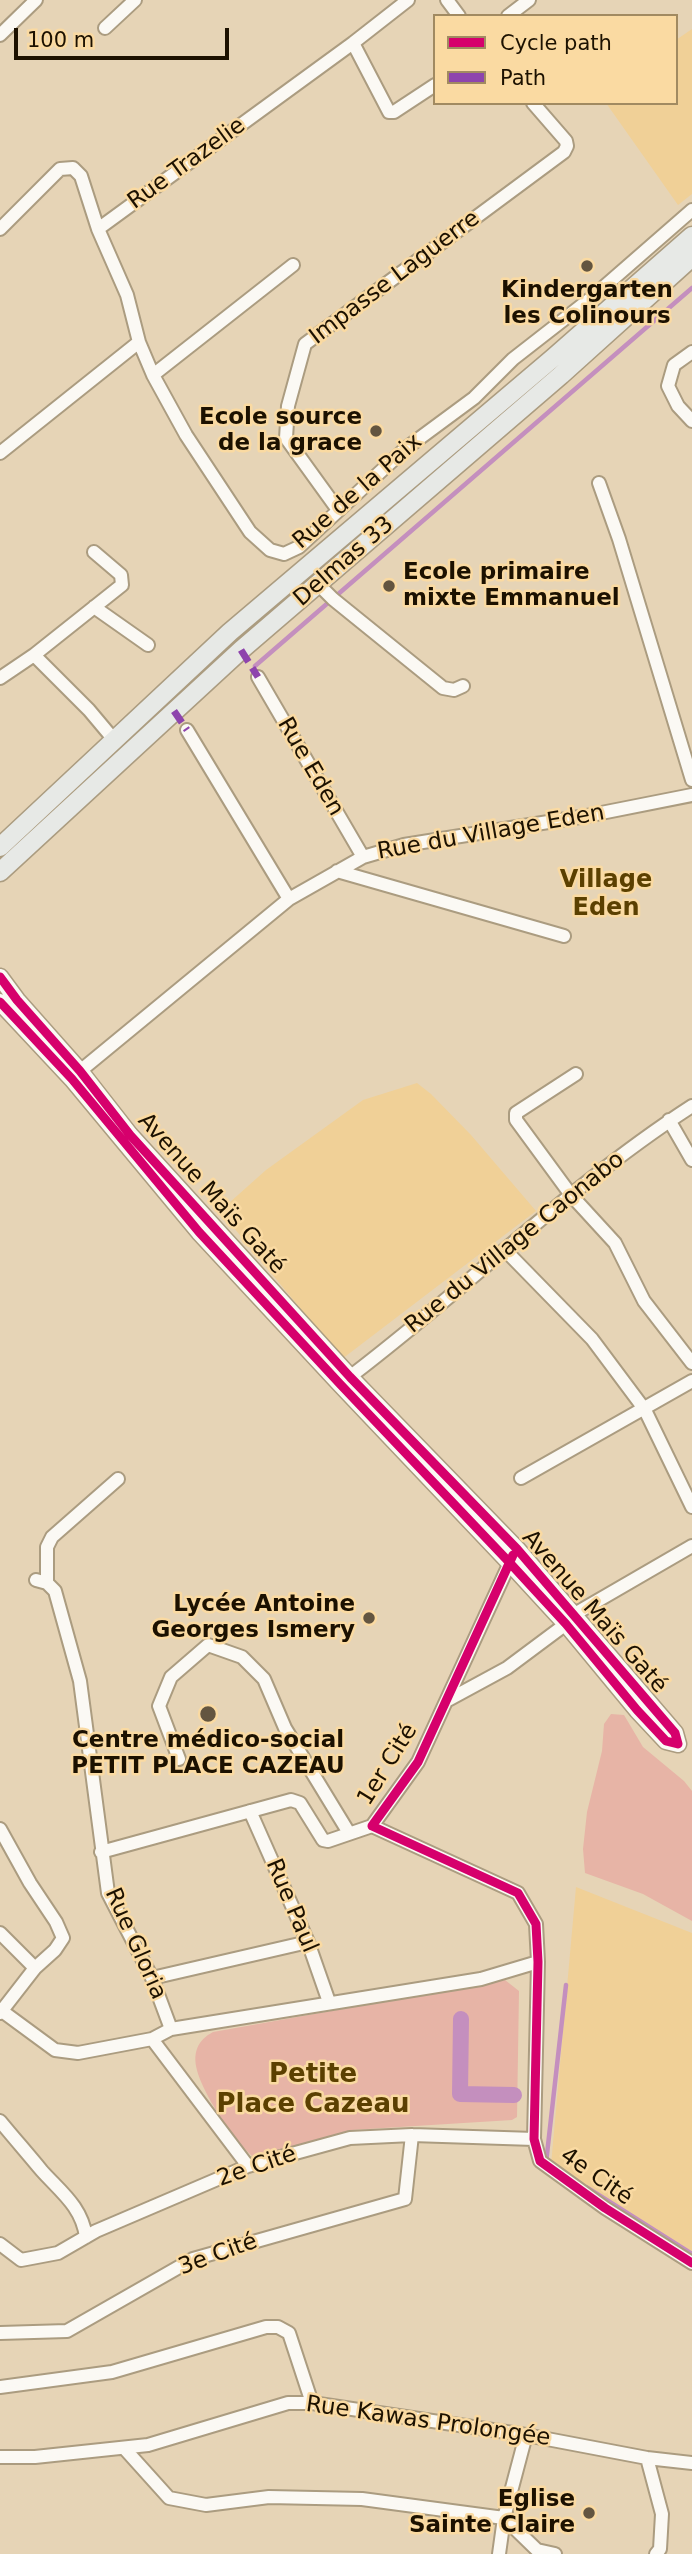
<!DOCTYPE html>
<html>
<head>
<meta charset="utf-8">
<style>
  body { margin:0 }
  #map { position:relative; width:692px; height:2554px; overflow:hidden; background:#e6d4b6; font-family:"DejaVu Sans",sans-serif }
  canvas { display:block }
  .legend { position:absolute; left:433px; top:14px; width:245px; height:91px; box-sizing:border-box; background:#fadaa2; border:2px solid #a18a61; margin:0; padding:9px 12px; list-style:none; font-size:21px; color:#1c1100 }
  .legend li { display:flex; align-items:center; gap:14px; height:35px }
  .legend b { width:35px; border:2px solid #a18a61 }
  .scale { position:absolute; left:14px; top:28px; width:215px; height:32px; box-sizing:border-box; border:4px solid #1c1100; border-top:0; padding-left:9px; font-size:21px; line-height:24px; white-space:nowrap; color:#1c1100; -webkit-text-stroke:5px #fadaa2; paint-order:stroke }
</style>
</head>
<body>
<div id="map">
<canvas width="692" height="2554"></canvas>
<ul class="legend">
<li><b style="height:9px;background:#d6006c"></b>Cycle path</li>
<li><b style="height:9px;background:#8e44ad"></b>Path</li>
</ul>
<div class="scale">100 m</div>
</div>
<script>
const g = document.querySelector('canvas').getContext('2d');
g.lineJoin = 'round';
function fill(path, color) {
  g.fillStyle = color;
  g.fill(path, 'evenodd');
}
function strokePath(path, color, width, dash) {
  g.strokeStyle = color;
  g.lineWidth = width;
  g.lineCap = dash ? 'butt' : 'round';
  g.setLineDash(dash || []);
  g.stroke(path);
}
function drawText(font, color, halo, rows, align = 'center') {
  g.font = font + ' "DejaVu Sans",sans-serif';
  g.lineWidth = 5;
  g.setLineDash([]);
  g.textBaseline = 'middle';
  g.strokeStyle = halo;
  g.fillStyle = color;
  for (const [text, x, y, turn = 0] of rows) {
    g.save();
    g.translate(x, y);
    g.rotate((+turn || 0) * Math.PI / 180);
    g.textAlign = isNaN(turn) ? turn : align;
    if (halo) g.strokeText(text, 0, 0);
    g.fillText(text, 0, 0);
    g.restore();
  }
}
fill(new Path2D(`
  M692,29V194L678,205L606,103H676V40Z
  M417,1083L431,1094L471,1135L536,1211L342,1359L220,1211L266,1170L363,1100Z
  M576,1887L692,1933V2252L551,2165Z`), '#f0d097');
fill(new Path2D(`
  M611,1714L624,1715L643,1747L684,1781L692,1791V1921L643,1894L585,1873L583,1849L587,1812L602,1751L604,1724Z
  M505,1980L519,1991L517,2117L512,2120L351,2130L254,2158C246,2150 237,2142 230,2134C223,2125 218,2114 213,2105C200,2081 181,2049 213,2032Z`), '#e7b4a6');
strokePath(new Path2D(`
  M255,666L692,288
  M546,2163L566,1985
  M586,2187L692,2254`), '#c48fbe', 4.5);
strokePath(new Path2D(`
  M461,2019L460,2094L514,2095`), '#c48fbe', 16);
const minor = new Path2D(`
  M447,0L459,16
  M508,16L529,0
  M105,28L135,0
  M0,35L36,0
  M353,43L389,112H394L435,85
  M0,229L60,169L73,168L81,176L98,229L353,43L408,0
  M98,229L127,295L139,342L153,375L186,435L250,532L270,550L284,554L299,547L405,449L474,398L513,359L590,299L692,210
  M692,352L674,365L668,386L678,406L692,421
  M153,375L293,265
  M0,453L139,342
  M599,483L619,539L692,780
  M338,510L286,438L288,406L305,344L564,152L567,146L566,141L533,103
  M318,584L333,599L443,688L454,690L463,686
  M94,607L148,645
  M34,655L122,585L121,575L94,552
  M258,677L363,857
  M0,678L34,655L89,710L115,741
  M187,730L289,899
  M337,871L564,936
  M576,1074L516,1113V1120L571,1195L615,1243L644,1301L692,1363
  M74,1076L289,899L363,857L404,845L586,816L692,795
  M669,1120L692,1160
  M506,1251L592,1339L645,1410L692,1507
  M343,1382C462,1293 568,1186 692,1106
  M521,1478L692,1381
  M513,1556L418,1762L372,1826L518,1893L536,1924L538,1962L534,2139L540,2161L605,2208L692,2263
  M36,1580L47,1583L55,1591L80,1681L108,1893L152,1978L171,2029
  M47,1583V1547L52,1537L118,1479
  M448,1700L507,1668L566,1624L573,1615L692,1546
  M179,1759L159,1706L171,1677L208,1645L242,1657L264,1679L285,1728L349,1833
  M250,1811L308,1942L329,2002
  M0,1829L30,1883L56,1922L63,1938L55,1950L35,1968L0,2013
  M101,1852L291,1800L300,1803L323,1840L328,1841L372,1826
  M0,1933L35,1968
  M152,1978L308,1942
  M2,2011L55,2050L78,2053L152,2039L171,2029L481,1979L538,1962
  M152,2039L248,2166
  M0,2121C14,2138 28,2154 42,2171C61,2192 82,2207 86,2237
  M0,2244L21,2260L58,2253L96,2231L248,2166L350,2138L412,2135L534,2139
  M0,2333L67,2331L193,2259L405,2199L412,2135
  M0,2387L112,2372L266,2327H278L289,2333L312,2403
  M124,2448L169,2498L206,2505L269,2497L362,2499L504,2518L537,2550L555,2554
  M0,2457H35L148,2445L288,2403H312L526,2435L647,2458L692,2463
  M647,2458L662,2514L660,2549L656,2554
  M499,2554L504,2518L526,2435`);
const tertiary = new Path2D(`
  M0,977L17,1000L80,1071L130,1135L350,1377L517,1549L675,1733L678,1744L666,1741L637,1710L566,1624L509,1562L340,1384L199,1232L72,1079L0,1002`);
const secondary = new Path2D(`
  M0,847L230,632L553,358L692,236
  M0,872L241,650L561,375L692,257`);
strokePath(minor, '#ab9c80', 16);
strokePath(tertiary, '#ab9c80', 19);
strokePath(secondary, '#ab9c80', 21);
strokePath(minor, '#fbf9f4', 12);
strokePath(tertiary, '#fbf9f4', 16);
strokePath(secondary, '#e7e9e6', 18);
strokePath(new Path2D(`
  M241,650L258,677
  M174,711L187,730`), '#8e44ad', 7, [14, 7]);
strokePath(new Path2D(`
  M0,977L17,1000L80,1071L130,1135L350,1377L517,1549L675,1733L678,1744L666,1741L637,1710L566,1624L509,1562L340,1384L199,1232L72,1079L0,1002
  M513,1555L418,1762L372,1826L518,1893L536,1924L538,1962L534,2139L540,2161L605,2208L692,2263`), '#d6006c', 9);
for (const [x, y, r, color] of [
  [587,266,7,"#635540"],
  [376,431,7,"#635540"],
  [389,586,7,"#635540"],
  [369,1618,7,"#635540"],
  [208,1714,9,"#635540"],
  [589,2513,7,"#635540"]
]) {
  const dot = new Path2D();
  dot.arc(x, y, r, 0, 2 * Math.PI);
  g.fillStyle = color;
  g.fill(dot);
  strokePath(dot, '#fadaa2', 2.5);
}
drawText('23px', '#1c1100', '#fadaa2', [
  ["Rue Trazelie",187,164,-36],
  ["Impasse Laguerre",395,278,-37],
  ["Rue de la Paix",358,492,-41],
  ["Delmas 33",344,562,-41],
  ["Rue Eden",310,767,60],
  ["Rue du Village Eden",491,833,-10],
  ["Avenue Maïs Gaté",211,1194,48],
  ["Rue du Village Caonabo",515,1243,-39],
  ["Avenue Maïs Gaté",594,1612,49],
  ["1er Cité",388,1765,-58],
  ["Rue Paul",291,1906,67],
  ["Rue Gloria",135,1944,66],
  ["2e Cité",257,2167,-19],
  ["4e Cité",596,2177,35],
  ["3e Cité",218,2255,-20],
  ["Rue Kawas Prolongée",428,2422,8]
]);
drawText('bold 23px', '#1c1100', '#fadaa2', [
  ["Kindergarten",587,291,"center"],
  ["les Colinours",587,317,"center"],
  ["Ecole source",362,418],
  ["de la grace",362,444],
  ["Ecole primaire",403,573,"left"],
  ["mixte Emmanuel",403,599,"left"],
  ["Lycée Antoine",355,1605],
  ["Georges Ismery",355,1631],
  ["Centre médico-social",208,1741,"center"],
  ["PETIT PLACE CAZEAU",208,1767,"center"],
  ["Eglise",575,2500],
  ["Sainte Claire",575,2526]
], 'right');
drawText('bold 24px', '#5b4001', '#fadaa2', [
  ["Village",606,881],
  ["Eden",606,909]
]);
drawText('bold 26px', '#5b4001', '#fadaa2', [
  ["Petite",313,2075],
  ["Place Cazeau",313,2105]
]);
</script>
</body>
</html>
